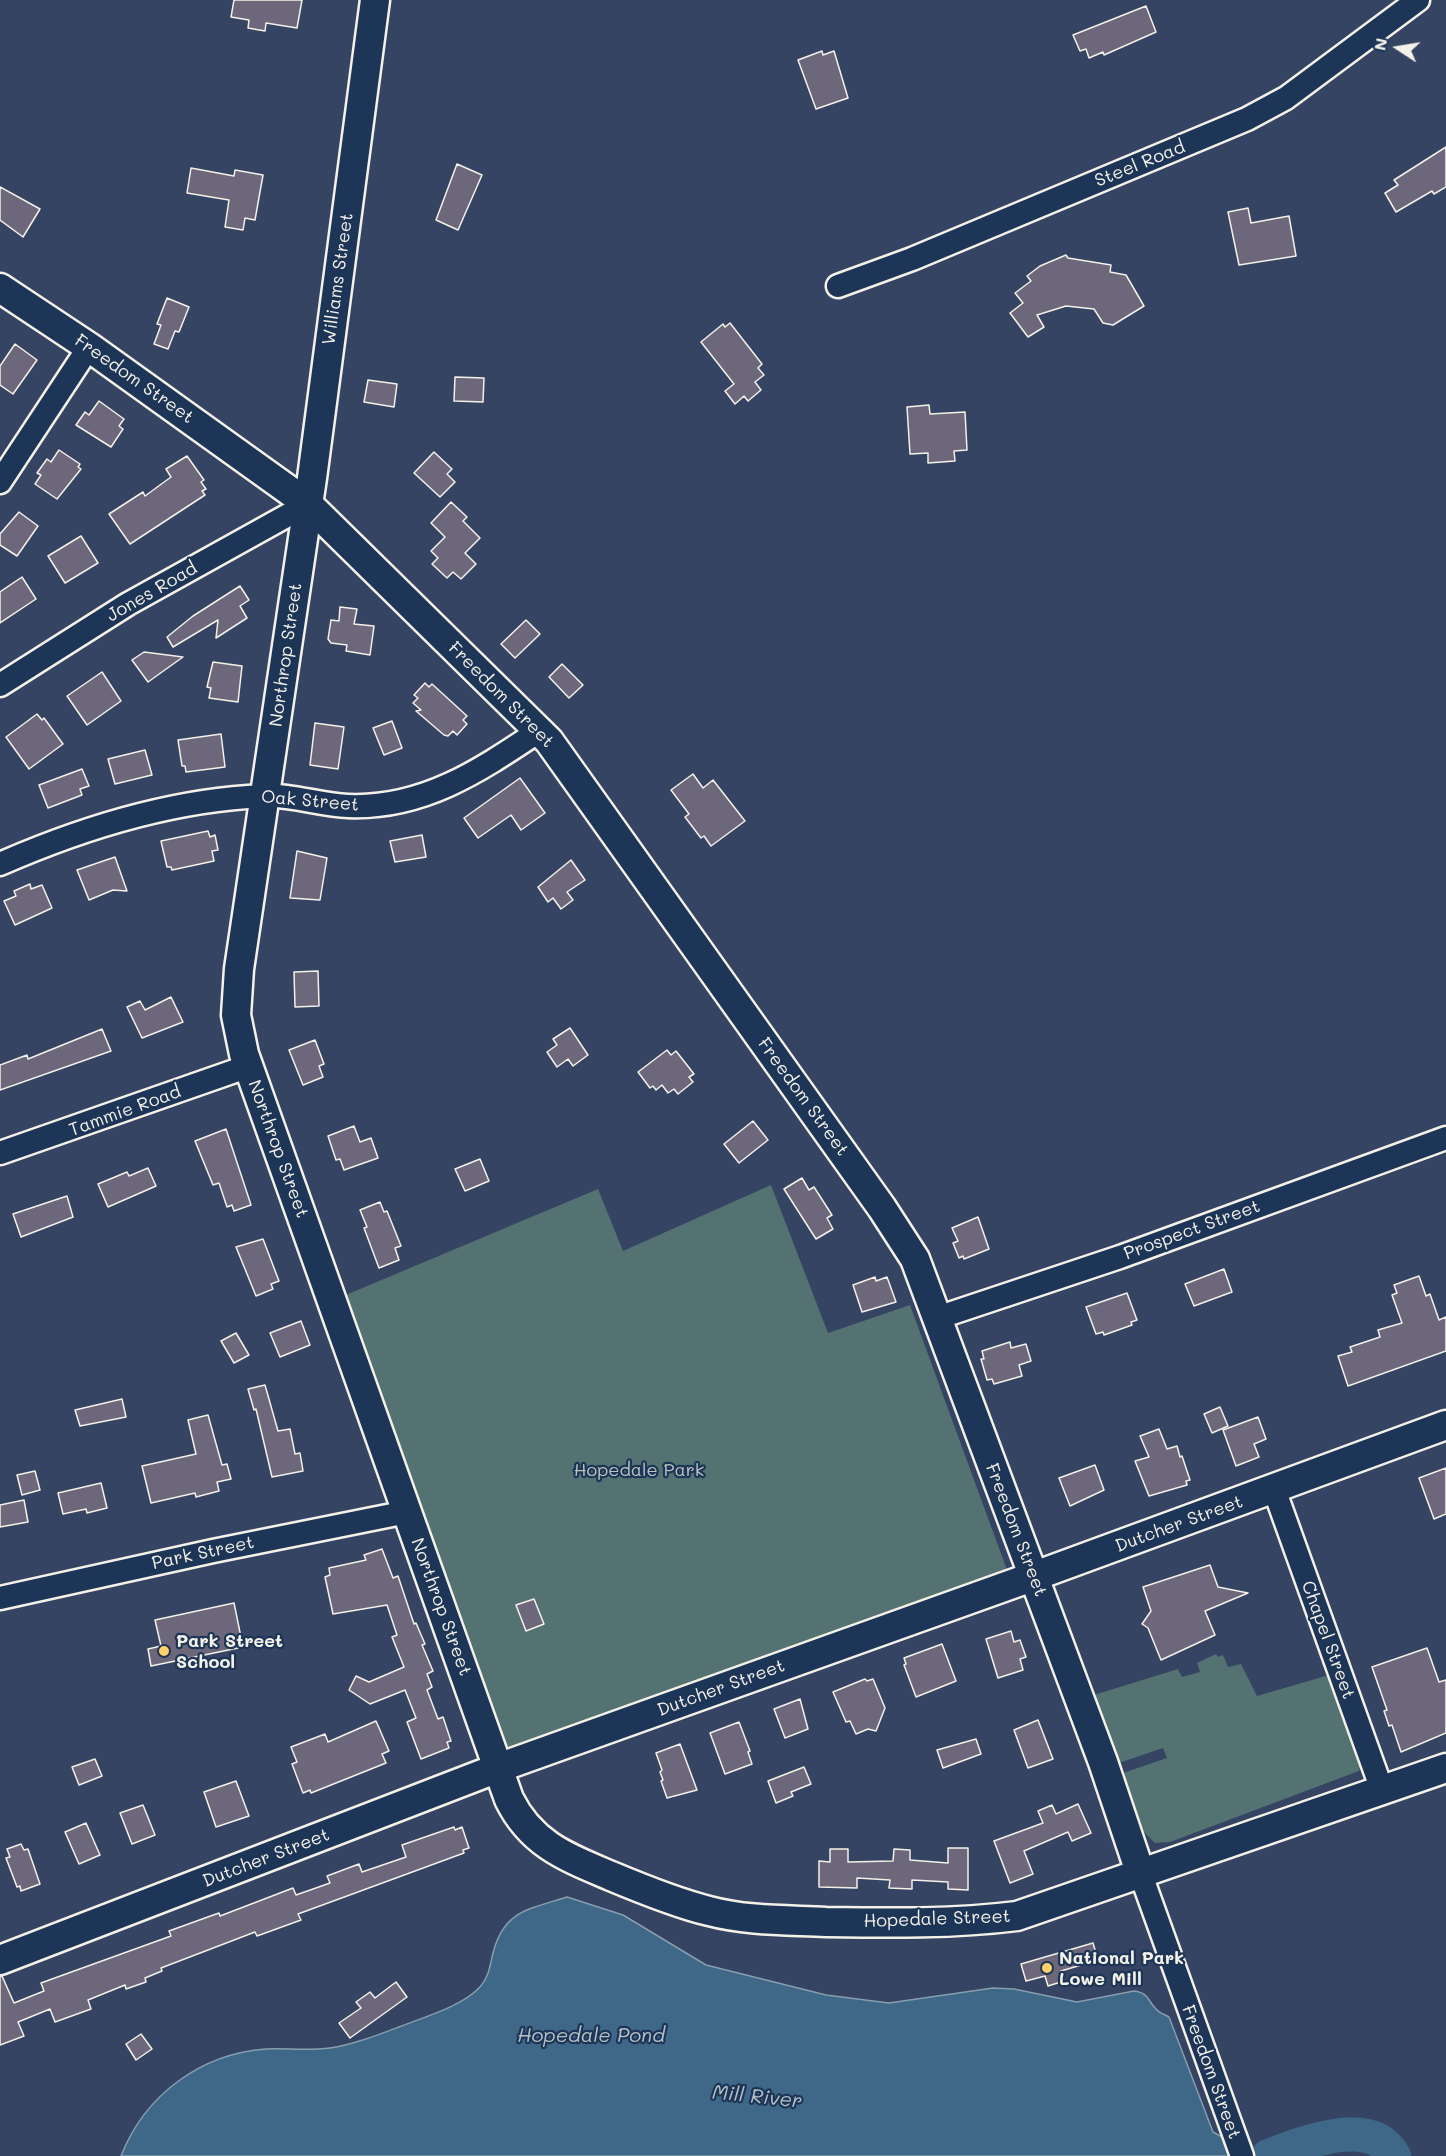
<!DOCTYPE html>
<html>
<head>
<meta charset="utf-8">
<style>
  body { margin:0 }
  #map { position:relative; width:1446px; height:2156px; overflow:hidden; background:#354462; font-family:Mali,sans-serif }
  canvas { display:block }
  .north { position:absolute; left:1368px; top:18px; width:60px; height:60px; -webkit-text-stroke:4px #1d3557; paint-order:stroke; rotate:282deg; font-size:16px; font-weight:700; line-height:24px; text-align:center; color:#f4f1e8 }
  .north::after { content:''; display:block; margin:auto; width:21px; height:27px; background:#f4f1e8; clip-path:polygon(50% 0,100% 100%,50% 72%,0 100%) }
</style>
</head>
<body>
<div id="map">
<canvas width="1446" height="2156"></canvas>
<div class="north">N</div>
</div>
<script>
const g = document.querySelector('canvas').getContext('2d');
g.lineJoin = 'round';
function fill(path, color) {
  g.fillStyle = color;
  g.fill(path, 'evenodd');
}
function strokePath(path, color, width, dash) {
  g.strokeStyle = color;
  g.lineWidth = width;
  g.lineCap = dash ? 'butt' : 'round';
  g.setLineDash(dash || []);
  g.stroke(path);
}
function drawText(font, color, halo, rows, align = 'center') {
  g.font = font + ' Mali,sans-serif';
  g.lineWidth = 4.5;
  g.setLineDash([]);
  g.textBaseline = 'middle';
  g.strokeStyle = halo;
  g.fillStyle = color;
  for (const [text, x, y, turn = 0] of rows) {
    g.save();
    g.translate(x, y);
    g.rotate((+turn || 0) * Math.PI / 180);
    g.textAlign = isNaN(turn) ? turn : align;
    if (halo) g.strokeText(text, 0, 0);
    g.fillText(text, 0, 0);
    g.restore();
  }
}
fill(new Path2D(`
  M771,1185L828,1333L910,1305L1007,1570L507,1752L341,1297L598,1189L623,1251Z
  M1216,1654L1218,1657L1223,1655L1228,1667L1241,1664L1257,1696L1329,1675L1360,1767L1359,1771L1170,1842L1155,1843L1144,1832L1123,1773L1167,1758L1163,1748L1119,1763L1094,1695L1178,1669L1182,1677L1200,1672L1197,1663Z`), '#537271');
const water = new Path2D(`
  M567,1897L623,1915L706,1965L826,1995L889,2003L993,1988L1014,1989L1077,2002L1134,1991C1149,1993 1147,2000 1156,2009C1159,2013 1166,2015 1169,2017L1213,2132L1224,2138L1246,2130L1256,2156H121C145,2095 200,2054 266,2049C287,2048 308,2051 330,2048C352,2045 378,2035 399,2027C424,2017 461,2007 480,1987C489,1977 490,1965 493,1953C504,1910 530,1909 567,1897Z`);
fill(water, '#3f6787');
strokePath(water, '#879eae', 1.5);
strokePath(new Path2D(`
  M1268,2156C1301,2144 1371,2114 1394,2156`), '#3f6787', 34);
const building = new Path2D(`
  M234,0H302L297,28L266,23L265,31L248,28L249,20L231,17Z
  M1146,6L1156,32L1104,55L1103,52L1089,58L1086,49L1080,51L1073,35Z
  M822,51L823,55L834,51L848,98L816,109L798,60Z
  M1446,147V187L1434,194L1432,191L1396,212L1385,193L1398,185L1394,180Z
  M457,164L482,175L458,230L436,220Z
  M191,168L234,176L235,170L263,175L255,220L245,218L243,230L225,227L229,200L187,193Z
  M0,187L40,209L23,237L0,220Z
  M1248,208L1251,223L1289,216L1296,256L1239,265L1228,212Z
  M1066,255L1068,258L1111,265L1110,272L1126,275L1144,306L1113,325L1103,323L1094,309L1066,306L1037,315L1044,327L1028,337L1010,313L1023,303L1015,293L1031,281L1027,276L1040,266Z
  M167,298L189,307L179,332L175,331L168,349L154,344L161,325L157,324Z
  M730,323L762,364L758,368L764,375L755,382L761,390L748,401L744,396L735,404L725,391L734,384L701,342L723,324L725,327Z
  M15,344L37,360L13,394L0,385V366Z
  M455,377L484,378L483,402L454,401Z
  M368,380L397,384L394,407L364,402Z
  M99,401L124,419L119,426L123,429L111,447L76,425L85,412L89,415Z
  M929,405L930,414L965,412L967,450L954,451L955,461L928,463V453L910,454L907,407Z
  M59,450L80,464L78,467L81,469L57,499L35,484L41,475L37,473L47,459L51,462Z
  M434,452L452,469L447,474L455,482L440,497L414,473Z
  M187,456L204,480L201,482L206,489L202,491L205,495L130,544L109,514L143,492L145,496L171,477L166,469Z
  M451,502L467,517L463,521L480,538L465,553L476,564L461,579L453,572L447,578L432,564L438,558L431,551L445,537L431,523Z
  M19,512L38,526L17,556L0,545V534Z
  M81,536L98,563L65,583L48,556Z
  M22,577L36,599L0,623V592Z
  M240,586L249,600L240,606L247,618L216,638L218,620L173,647L167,637L193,616Z
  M340,607L357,609L354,624L374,626L370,655L346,651L347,645L331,643L328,639L331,620L339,621Z
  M526,620L540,634L515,658L501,644Z
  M144,652L183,657L148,682L132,660Z
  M213,662L242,666L238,702L209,698L211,688L207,687Z
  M562,664L583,685L569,698L549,677Z
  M102,672L121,701L87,725L67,696Z
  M425,683L429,687L432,684L467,716L463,720L467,724L457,735L453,731L448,736L444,735L416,711L421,710L413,703L418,698L414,695Z
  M37,714L42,720L44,718L63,744L29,769L6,737Z
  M392,721L402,748L384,755L373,728Z
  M315,723L344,727L338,769L310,765Z
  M221,734L225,767L186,772L185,766H182L178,740Z
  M145,750L152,775L115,784L108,759Z
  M82,769L89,786L80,789L82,795L48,808L39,785Z
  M693,774L703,788L713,780L745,821L711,846L704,836L701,838L685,817L689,814L671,790Z
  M520,778L545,813L521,830L511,815L478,838L464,818Z
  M208,831L210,837L215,835L218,850L212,851L214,861L172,870L171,867H167L161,841Z
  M422,835L426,857L395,862L390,841Z
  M297,851L327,858L320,900L290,898Z
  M115,857L127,891L113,890L89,900L77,870Z
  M571,860L585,880L567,892L573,900L561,909L553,898L548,902L538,887Z
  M30,884L31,889L42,885L52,908L15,925L4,901L16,896L14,891Z
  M318,971L319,1006L295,1007L294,972Z
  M171,997L183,1022L142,1038L127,1007L140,1001L145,1010Z
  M570,1028L588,1055L573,1066L568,1059L557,1067L547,1052L557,1045L553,1039Z
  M102,1029L111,1051L0,1090V1065L27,1055L28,1059Z
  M315,1040L324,1064L319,1066L323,1077L303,1085L289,1050Z
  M667,1050L671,1055L676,1051L694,1074L689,1077L693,1082L678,1094L674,1089L668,1093L662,1085L656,1090L653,1086L650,1088L638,1072Z
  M753,1121L768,1140L739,1163L724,1144Z
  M354,1126L360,1142L371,1138L378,1158L344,1170L340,1159L336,1160L328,1136Z
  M226,1129L251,1205L234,1211L232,1205L227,1207L219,1183L213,1185L195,1141Z
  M480,1159L489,1181L465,1191L455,1169Z
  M148,1168L156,1186L108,1207L98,1184L127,1172L129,1176Z
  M802,1178L809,1190L814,1187L832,1215L827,1218L833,1229L816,1239L784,1189Z
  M67,1196L73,1217L21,1237L13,1214Z
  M380,1202L384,1212L387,1211L401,1246L395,1248L399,1260L379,1268L364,1228L367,1227L360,1210Z
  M978,1217L989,1249L964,1259L963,1256L959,1258L953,1243L958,1241L952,1228Z
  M263,1239L279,1281L271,1284L273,1289L256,1296L236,1247Z
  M1224,1269L1232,1292L1194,1306L1185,1284Z
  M1419,1276L1426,1296L1430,1294L1439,1320L1446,1317V1351L1348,1386L1338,1356L1352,1352L1350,1347L1380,1337L1378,1330L1402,1323L1392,1295L1397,1293L1394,1285Z
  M875,1277L876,1281L887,1277L896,1302L862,1312L853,1285Z
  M1127,1293L1137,1320L1131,1322L1132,1325L1104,1335L1103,1332L1096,1334L1086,1307Z
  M301,1321L310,1345L280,1357L270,1333Z
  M236,1333L249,1355L234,1363L221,1341Z
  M1010,1342L1011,1348L1026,1344L1031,1361L1019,1365L1022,1376L994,1384L992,1379L987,1380L981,1359H984L982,1351Z
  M265,1385L278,1431L290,1429L295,1454L300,1453L303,1471L272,1477L256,1409L254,1410L248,1389Z
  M122,1399L126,1417L80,1426L75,1410Z
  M1220,1407L1228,1426L1212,1433L1204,1414Z
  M208,1415L222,1465L227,1464L231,1479L217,1482L219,1491L196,1497L195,1493L151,1503L142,1466L196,1454L188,1420Z
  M1258,1417L1266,1439L1254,1444L1259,1457L1236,1466L1223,1430Z
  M1159,1429L1167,1449L1177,1446L1180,1457L1182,1456L1190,1480L1186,1481L1187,1485L1149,1496L1135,1461L1149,1457L1140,1436Z
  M1095,1465L1104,1490L1070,1506L1059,1478Z
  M1446,1468V1514L1434,1519L1419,1478Z
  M35,1471L40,1490L22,1495L17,1475Z
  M101,1483L107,1508L87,1513L86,1509L63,1514L58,1493Z
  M24,1500L28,1522L0,1527V1505Z
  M382,1549L393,1578L398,1576L414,1624L416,1623L425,1644L422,1645L433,1671L427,1674L432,1687L427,1690L438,1719L443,1717L451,1741L447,1742L449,1748L421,1759L407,1722L416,1718L405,1690L370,1704L349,1690L356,1676L369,1682L404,1667L392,1637L397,1635L387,1605L333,1614L325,1577L330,1575L329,1568L366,1560L364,1555Z
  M1210,1565L1218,1587L1248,1593L1205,1611L1215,1635L1161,1660L1148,1628L1142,1624L1151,1611L1143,1587Z
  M534,1599L544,1624L526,1631L516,1605Z
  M234,1603L243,1647L151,1666L148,1649L161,1646L155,1620Z
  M1011,1631L1014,1642L1020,1640L1026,1657L1020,1659L1023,1670L998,1678L986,1639Z
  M942,1644L956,1681L916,1697L904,1665L906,1664L904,1658Z
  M1427,1648L1439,1682L1446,1680V1733L1401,1752L1392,1725L1389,1726L1384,1711L1387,1710L1372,1667Z
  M865,1679L867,1681L873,1679L885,1708L876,1731L868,1729L856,1734L850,1721L846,1722L833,1692Z
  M800,1699L808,1729L785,1738L774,1709Z
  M1038,1720L1053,1759L1028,1768L1014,1730Z
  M376,1721L389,1751L382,1754L386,1763L311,1793L310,1790L303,1793L292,1764L297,1762L291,1747L325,1734L328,1742Z
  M739,1722L750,1751L748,1752L752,1764L725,1774L710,1733Z
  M976,1739L981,1754L943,1768L937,1750Z
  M680,1744L697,1790L667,1798L661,1781L663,1780L660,1772L662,1770L656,1753Z
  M95,1759L102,1776L79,1785L72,1767Z
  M804,1767L811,1784L791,1792L793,1796L776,1803L768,1781Z
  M236,1781L249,1816L216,1827L204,1792Z
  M1078,1804L1091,1833L1072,1841L1068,1832L1024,1851L1033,1874L1010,1883L994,1841L1043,1823L1038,1811L1052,1805L1056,1814Z
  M143,1805L155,1835L132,1844L120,1813Z
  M86,1823L100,1855L79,1864L65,1832Z
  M454,1827L455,1830L462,1827L469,1848L463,1850L464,1853L298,1914L301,1920L257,1936L255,1932L161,1968L162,1971L145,1978L146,1982L126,1989L125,1985L88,2000L91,2009L55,2022L50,2009L18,2022L24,2036L0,2045V1976H2L14,2003L44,1991L41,1983L171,1936L169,1931L205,1918L219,1913L220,1916L293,1888L296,1895L330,1883L327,1876L359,1864L362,1872L406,1857L402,1845Z
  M21,1844L24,1850L28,1849L40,1884L21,1891L20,1886L17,1887L6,1858L10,1857L7,1849Z
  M948,1848H968V1890L948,1889V1882L912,1880V1889L889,1888L890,1880L857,1878V1888L819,1887V1861L830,1862V1849H848V1862L893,1861L894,1849L910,1850V1860L948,1863Z
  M1093,1943L1098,1960L1061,1971L1064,1981L1048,1986L1045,1976L1026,1981L1021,1964Z
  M396,1982L407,1997L350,2038L339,2023L361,2008L356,2002L370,1992L375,1998Z
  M141,2034L152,2049L136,2060L126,2044Z`);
fill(building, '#6c677b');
strokePath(building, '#f4f1e8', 1.5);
const minor = new Path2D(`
  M838,286L912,259L1247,119L1286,98L1418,0
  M0,482L89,347
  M0,685L128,604L308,504
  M0,864C82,828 173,800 263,796C290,794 320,805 348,806C423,809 479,771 539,731
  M0,1153L249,1066
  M937,1318L1120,1257L1446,1138
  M1274,1489L1382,1790
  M0,1598L213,1551L407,1512
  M1141,1875L1242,2156`);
const tertiary = new Path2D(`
  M375,0L312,478L239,969L236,1015L244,1054L509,1799C531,1844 566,1857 611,1876C642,1889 676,1903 709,1911C747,1921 787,1920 826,1922C890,1923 953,1924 1017,1916L1446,1768
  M0,288L89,347L308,504L549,741L882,1208L915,1259L1103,1762L1141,1875
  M0,1960L498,1768L1043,1573L1446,1425`);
strokePath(minor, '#f4f1e8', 27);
strokePath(tertiary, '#f4f1e8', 33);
strokePath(minor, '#1d3557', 22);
strokePath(tertiary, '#1d3557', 28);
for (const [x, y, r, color] of [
  [164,1651,6,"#ffd166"],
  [1047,1968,6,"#ffd166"]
]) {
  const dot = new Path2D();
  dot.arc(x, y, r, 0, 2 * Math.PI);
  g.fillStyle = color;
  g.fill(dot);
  strokePath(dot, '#1d3557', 2);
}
drawText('18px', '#f4f1e8', '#1d3557', [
  ["Steel Road",1140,164,-22],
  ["Williams Street",338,279,-82],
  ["Freedom Street",134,379,35],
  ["Jones Road",152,592,-30],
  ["Northrop Street",286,655,-82],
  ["Freedom Street",501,695,45],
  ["Oak Street",310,801,5],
  ["Freedom Street",803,1097,54],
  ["Tammie Road",125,1111,-20],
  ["Northrop Street",278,1149,70],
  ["Prospect Street",1192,1230,-20],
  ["Dutcher Street",1179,1524,-20],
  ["Freedom Street",1016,1530,69],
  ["Park Street",203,1553,-12],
  ["Northrop Street",441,1607,70],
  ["Chapel Street",1328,1640,70],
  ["Dutcher Street",721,1688,-20],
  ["Dutcher Street",266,1858,-21],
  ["Hopedale Street",937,1919,-2],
  ["Freedom Street",1211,2072,70]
]);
drawText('18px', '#bcc5be', '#1d3557', [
  ["Hopedale Park",639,1470]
]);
drawText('bold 18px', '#f4f1e8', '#1d3557', [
  ["Park Street",176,1641],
  ["School",176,1662],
  ["National Park",1059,1958],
  ["Lowe Mill",1059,1979]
], 'left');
drawText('italic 20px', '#b5c1c6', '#1d3557', [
  ["Hopedale Pond",591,2036],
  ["Mill River",757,2097,6]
]);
</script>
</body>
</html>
